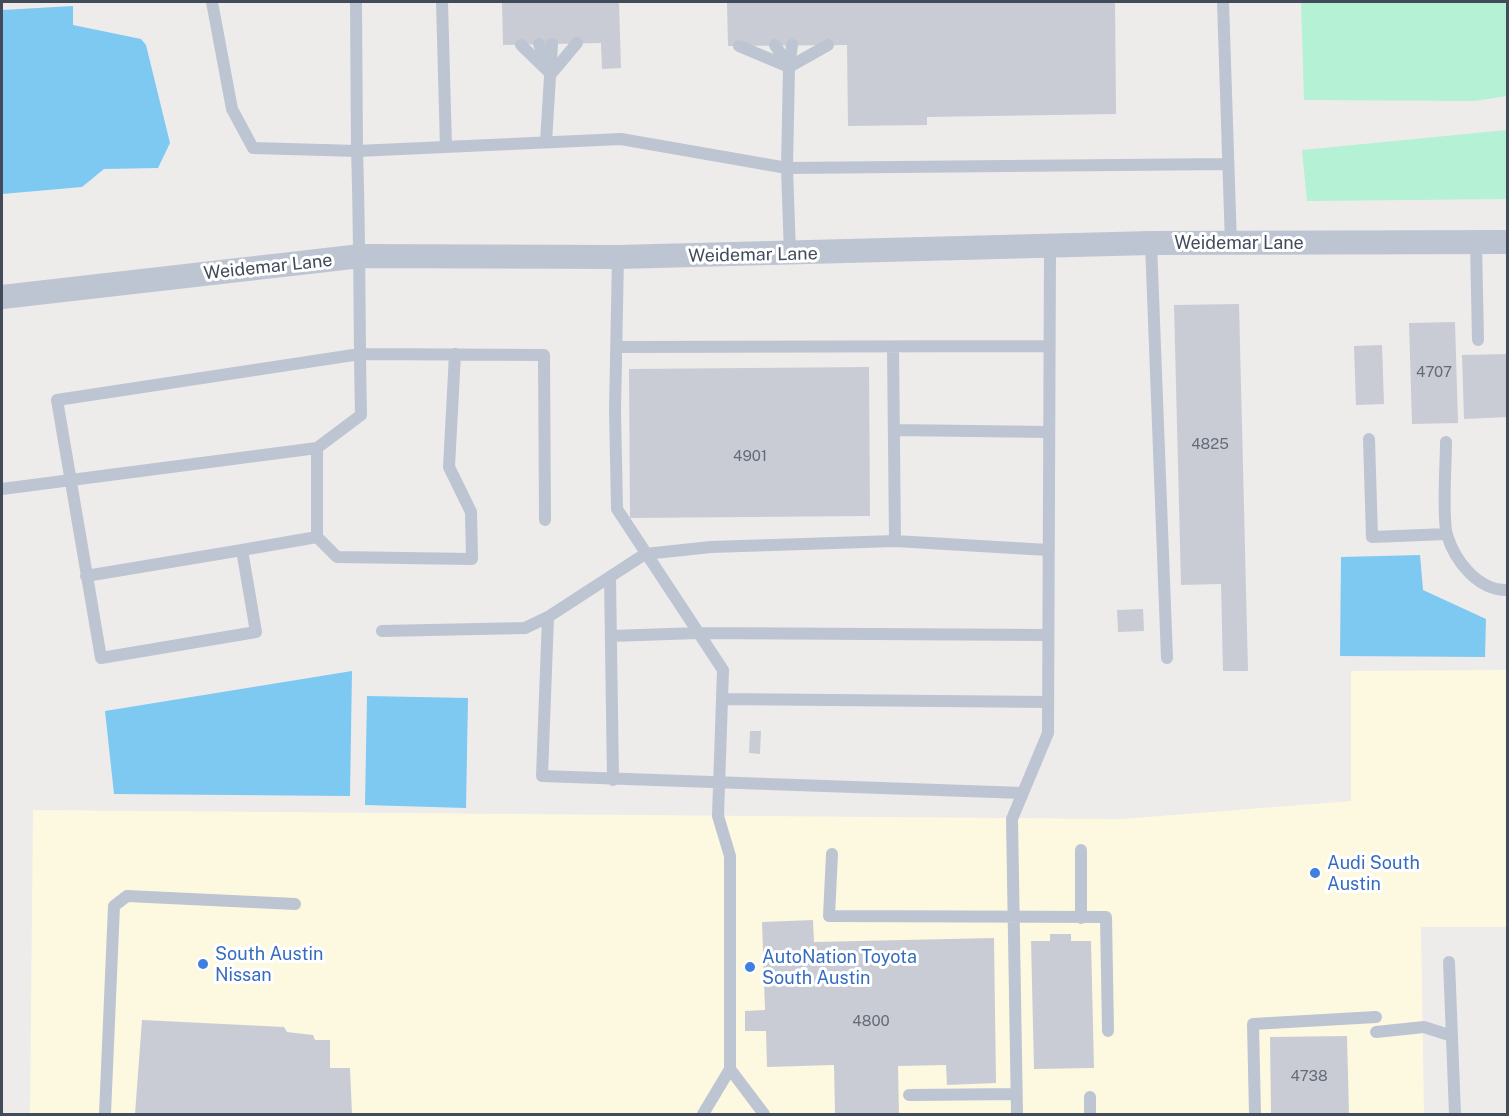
<!DOCTYPE html>
<html>
<head>
<meta charset="utf-8">
<style>
  body { margin:0 }
  #map { position:relative; width:1509px; height:1116px; overflow:hidden; background:#eeebeb; font-family:"Public Sans",sans-serif }
  canvas { display:block }
  .frame { position:absolute; inset:0; border:3px solid #424b5a; pointer-events:none }
</style>
</head>
<body>
<div id="map">
<canvas width="1509" height="1116"></canvas>
<div class="frame"></div>
</div>
<script>
const g = document.querySelector('canvas').getContext('2d');
g.lineJoin = 'round';
function fill(path, color) {
  g.fillStyle = color;
  g.fill(path, 'evenodd');
}
function strokePath(path, color, width, dash) {
  g.strokeStyle = color;
  g.lineWidth = width;
  g.lineCap = dash ? 'butt' : 'round';
  g.setLineDash(dash || []);
  g.stroke(path);
}
function drawText(font, color, halo, rows, align = 'center') {
  g.font = font + ' "Public Sans",sans-serif';
  g.lineWidth = 6;
  g.setLineDash([]);
  g.textBaseline = 'middle';
  g.strokeStyle = halo;
  g.fillStyle = color;
  for (const [text, x, y, turn = 0] of rows) {
    g.save();
    g.translate(x, y);
    g.rotate((+turn || 0) * Math.PI / 180);
    g.textAlign = isNaN(turn) ? turn : align;
    if (halo) g.strokeText(text, 0, 0);
    g.fillText(text, 0, 0);
    g.restore();
  }
}
fill(new Path2D(`
  M1507,670V927H1421L1424,1114H30L33,810L1122,819L1351,801V671Z`), '#fdf9e0');
fill(new Path2D(`
  M1301,2H1507V96L1475,101L1304,100Z
  M1507,130V199L1307,201L1302,150Z`), '#b4f1d5');
fill(new Path2D(`
  M73,6V25L141,39L146,45L170,143L158,168L104,169L82,187L2,194V10Z
  M1420,555L1423,590L1486,619L1485,657L1340,656L1341,557Z
  M352,671L350,796L114,794L105,711Z
  M367,696L468,698L466,808L365,805Z`), '#7dc9f2');
fill(new Path2D(`
  M502,2H619L621,68L602,69L601,43L503,45Z
  M727,2H1115L1116,114L927,117V125L848,126L847,45L728,46Z
  M1239,304L1248,671H1223L1221,584L1181,585L1174,305Z
  M1455,322L1458,423L1412,424L1409,323Z
  M1382,345L1384,404L1356,405L1354,346Z
  M1508,354V417L1464,419L1462,355Z
  M869,367L870,516L630,518L629,369Z
  M1143,609L1144,631L1118,632L1117,610Z
  M750,731H761L760,754L749,753Z
  M813,920L814,942L994,938L996,1083L947,1085L946,1065L898,1066L899,1114H835L834,1065L767,1067L766,1031H745V1011L765,1010L762,922Z
  M1050,934H1071V941H1091L1094,1068L1034,1069L1031,941H1050Z
  M142,1020L284,1027L287,1032L313,1035L315,1040H330V1068H350L352,1114H135Z
  M1347,1036L1349,1114H1271L1270,1037Z`), '#c9ccd4');
strokePath(new Path2D(`
  M356,2L357,151L621,139L787,168L790,254
  M442,2L446,147
  M1223,2L1231,244
  M539,44L548,68
  M521,45L551,74
  M775,45L789,67
  M792,45L789,67L787,168L1228,164
  M739,46L789,67
  M789,67L828,45
  M551,74L577,43
  M546,142L552,44
  M1476,242L1478,340
  M1151,243L1167,658
  M618,257L615,410L617,509L723,670L718,816L730,856V1069L703,1114
  M616,347L1049,346
  M893,348L895,541L1048,550
  M894,430L1048,432
  M1369,439L1372,537L1447,534
  M1446,442C1446,464 1442,517 1447,535C1455,561 1478,591 1508,590
  M317,448V537L242,550L256,632L101,658L57,400L360,354L544,355L545,520
  M2,489L317,448L361,415C359,327 360,239 357,151L253,148L232,109L212,2
  M317,537L337,557L472,559L471,512L449,467L455,354
  M895,541L711,547L645,554L548,617L542,776L1023,793
  M86,576L242,550
  M610,577L613,780
  M382,631L525,628L548,617
  M611,636L698,633L1048,635
  M723,699L1048,702
  M1081,850V918
  M832,854L829,916L1106,917L1108,1031
  M1449,962L1455,1114
  M1376,1032L1424,1027L1452,1036
  M730,1069L764,1114
  M909,1095L1016,1094
  M1090,1097V1114
  M105,1114L114,906L127,896L295,904
  M1017,1114L1012,819L1048,733L1050,247
  M1255,1114L1253,1024L1376,1017`), '#bdc5d2', 12);
strokePath(new Path2D(`
  M2,297L361,256L618,257L1151,243L1508,242`), '#bdc5d2', 24);
for (const [x, y, r, color] of [
  [1315,873,6,"#3f7fe0"],
  [203,964,6,"#3f7fe0"],
  [750,967,6,"#3f7fe0"]
]) {
  const dot = new Path2D();
  dot.arc(x, y, r, 0, 2 * Math.PI);
  g.fillStyle = color;
  g.fill(dot);
  strokePath(dot, '#fff', 2);
}
drawText('15px', '#646b78', null, [
  ["4707",1434,372],
  ["4825",1210,444],
  ["4901",750,456],
  ["4800",871,1021],
  ["4738",1309,1076]
]);
drawText('18px', '#424b5a', '#fff', [
  ["Weidemar Lane",1239,243],
  ["Weidemar Lane",753,255,-1],
  ["Weidemar Lane",268,267,-6]
]);
drawText('18px', '#366cbe', '#fff', [
  ["Audi South",1327,863],
  ["Austin",1327,884],
  ["South Austin",215,954],
  ["Nissan",215,975],
  ["AutoNation Toyota",762,957],
  ["South Austin",762,978]
], 'left');
</script>
</body>
</html>
